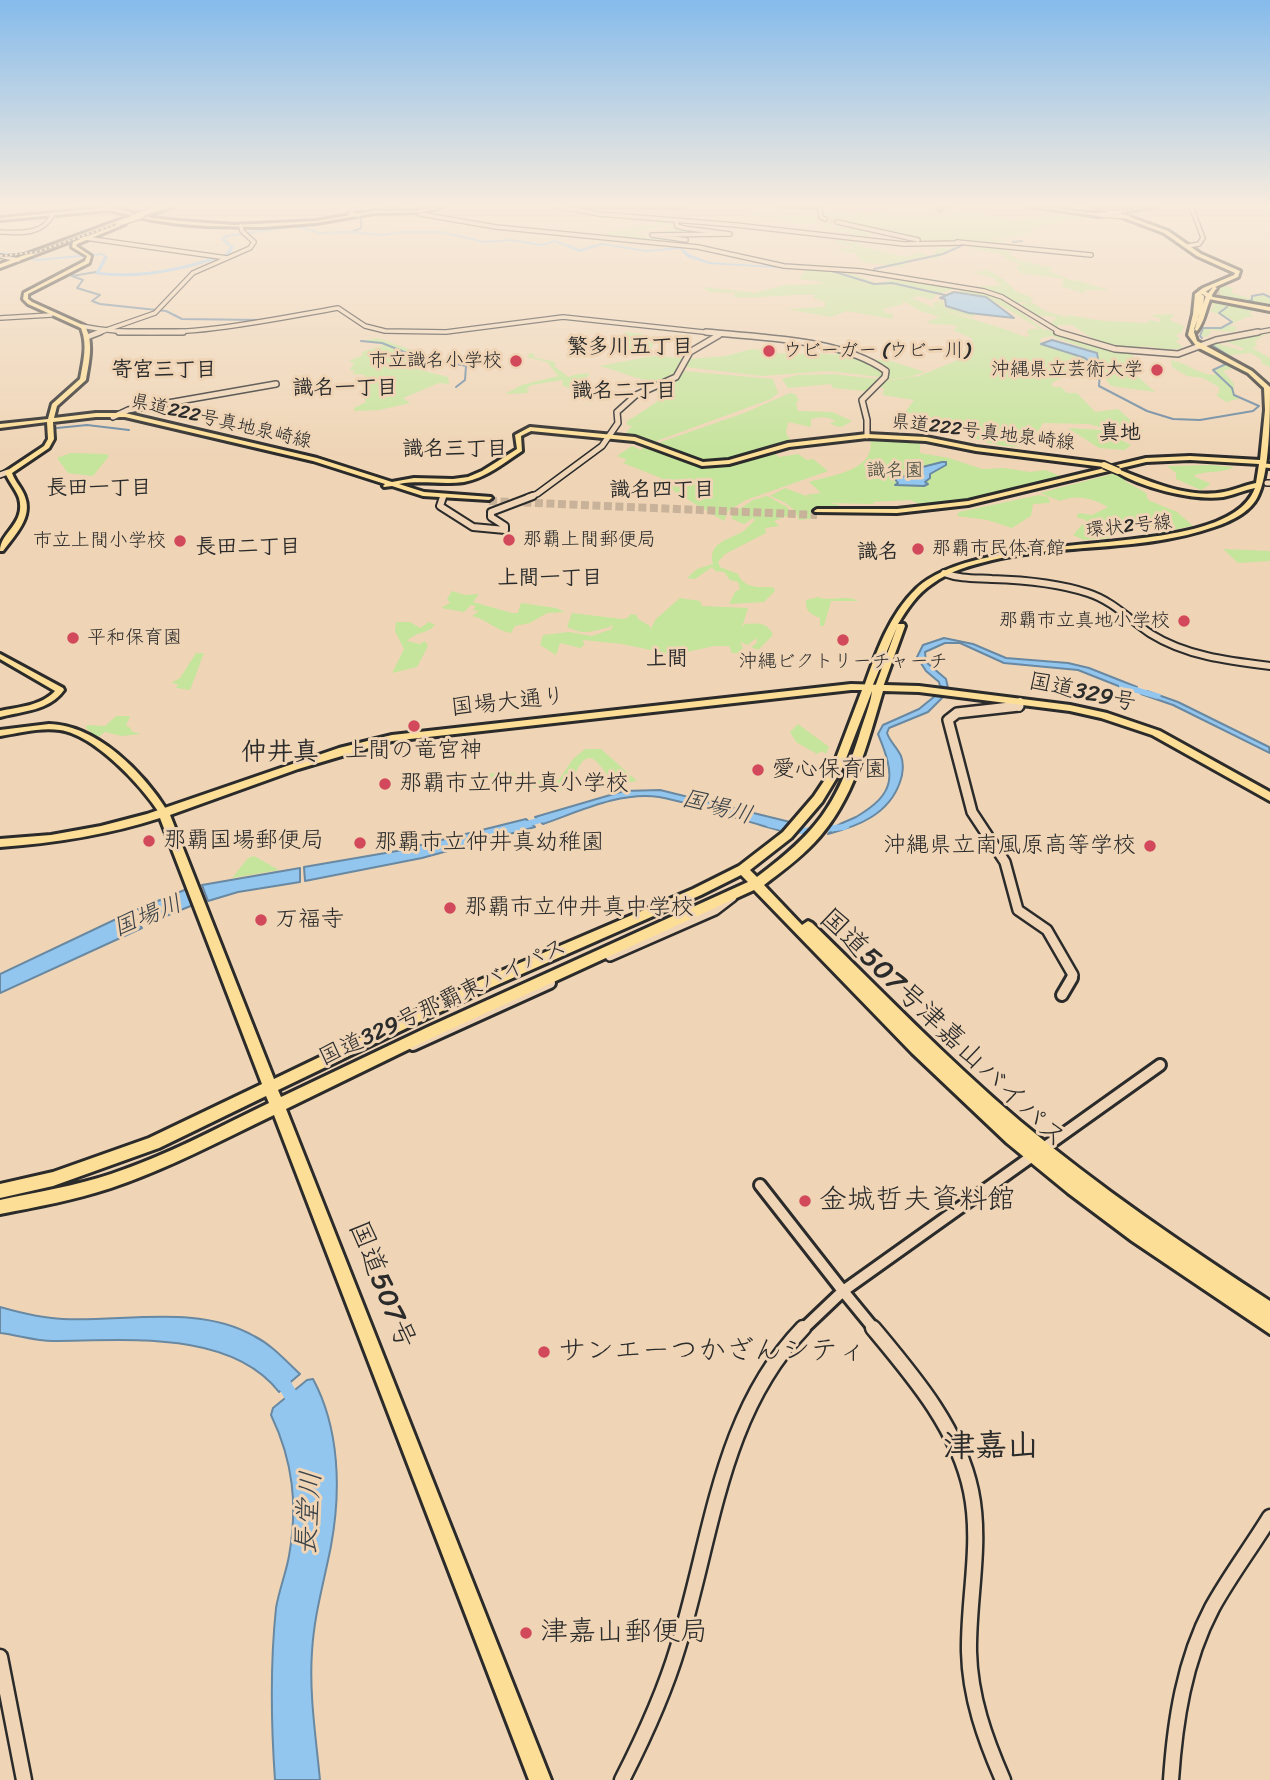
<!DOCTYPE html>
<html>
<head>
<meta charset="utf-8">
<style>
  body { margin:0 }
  canvas { display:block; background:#efd5b6 }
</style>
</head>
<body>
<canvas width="1270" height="1780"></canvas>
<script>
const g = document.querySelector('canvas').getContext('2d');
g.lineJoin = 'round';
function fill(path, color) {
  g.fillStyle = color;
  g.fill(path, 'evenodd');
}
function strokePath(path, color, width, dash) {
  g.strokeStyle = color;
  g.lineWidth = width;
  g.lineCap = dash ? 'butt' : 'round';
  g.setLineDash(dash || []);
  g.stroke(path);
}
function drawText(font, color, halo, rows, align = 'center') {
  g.font = font + ' Sriracha,"Klee One",sans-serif';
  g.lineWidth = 6;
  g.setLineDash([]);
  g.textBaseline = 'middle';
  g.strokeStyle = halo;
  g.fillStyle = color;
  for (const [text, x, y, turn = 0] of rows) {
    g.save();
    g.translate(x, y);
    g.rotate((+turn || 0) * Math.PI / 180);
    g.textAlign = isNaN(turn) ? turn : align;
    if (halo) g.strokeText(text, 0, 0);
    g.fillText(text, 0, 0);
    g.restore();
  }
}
fill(new Path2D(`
  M887,206H910L936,211L922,218L895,217L923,220L939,214L941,209L982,212L994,217L1003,216L1000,217L1008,219H1004L1007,221L1049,217L1041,210L1059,213V217L1066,213L1085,216L1083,219C1066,220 1054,225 1036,227L1029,234L1002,238L1004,242H979L1003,238L1000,237L972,243L922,240L870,227L856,229L871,234L864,238L849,235L852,231L838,232L836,229L831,227L853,228L836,223L826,227L834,230L816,228L825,227L822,223H790L776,218L744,215L759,210L761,207L812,208L879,217L844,213H878L892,209Z
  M663,221L675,222L670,224L683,230L726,233L676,235L666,232L672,228L665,225L635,233L648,238L669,239L666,242L603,235C615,229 643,225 656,225V222Z
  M841,238L845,239L844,242H858L859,246L906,257L919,252L931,257L938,249L931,247L952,249L937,258L909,260L903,267L863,262L855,253L834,252L844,251L838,248L856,249L835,241Z
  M971,245L1013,252L1008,255L1015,257L1016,260L1054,268L1048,271L1071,280L1094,283L1080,282L1110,290H1085L1084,293L1062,287L1064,279L1020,273L1016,266L1022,265L1003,257L1006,255L971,248Z
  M981,268C994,271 1011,284 1015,291L1033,298L1030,301L1045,311L1069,318L1066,315L1105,321L1148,323L1149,320L1160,322L1161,319L1149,315L1175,314L1169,320L1184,326L1182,332L1176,335L1180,340L1175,341L1183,347C1170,353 1155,346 1141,346L1139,351L1122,349L1123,346L1098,342L1072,325H1058V331L1054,330L1051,323L1057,317L1032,315L1019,306L1029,302L1017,303L991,291L974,287L1001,285L993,278L971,272L985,271Z
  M806,270L856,275L876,283L893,280L952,288L956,289L940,293L928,290L937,294L931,300L919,296L912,298L935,308L932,303L939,302L940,307V302L937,300L943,301L944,307L974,314L973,317L942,310C970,319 997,325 1025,337L1030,336L1027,332L1029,329H1040L987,297L958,291C986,282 1019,312 1043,329V332L1045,329L1085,344L1131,353L1143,369L1131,366L1128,368L1155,392L1111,386L1104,377L1111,374H1106L1105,371L1104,379L1097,375L1096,372V374C1083,372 1061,375 1051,384L1054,387H1061L1067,393H1077L1095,412L1118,409L1144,432L1126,425L1100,427L1089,424L1043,423L1038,431L1026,437L1034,441C1017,452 990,444 971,437L972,430L905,412L914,400L883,395L884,388L879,387L885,381L919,376L958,360L973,339L953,330L958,326C946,323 937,326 926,322L940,317L920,311L903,301V304L883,309L886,313L893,314L892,319L847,311L830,317L787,309L825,307V302L813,298L815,295C785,294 762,299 734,297V294L740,293L709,292L702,287L755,293L785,285L822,284L823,282L799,279ZM1051,336L1098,353L1101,373L1098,370L1095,372L1096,367L1084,358L1040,344L1041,342L1039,339Z
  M1224,286L1233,288L1231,293L1249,298L1260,295L1269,297L1270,306L1218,296L1216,291Z
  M1211,301L1270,310V313L1253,311L1249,314L1255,317H1247L1229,325L1237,327L1234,332L1209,330L1211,333L1206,337L1212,338L1201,336L1203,327H1221L1233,320L1210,311L1214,304H1209Z
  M1270,331L1255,341L1257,346L1252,348L1270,358V367L1261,363L1262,360L1251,353L1230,355L1212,347L1216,343L1243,351V348L1224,341Z
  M626,332L643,334L637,340L655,343L645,354L611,345Z
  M378,338L423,354L417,359L408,358L405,361L415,365L417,369L448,377L449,384L439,383L403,398L410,403L379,410L354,411V408L366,402L362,392L365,375L352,374L355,371L350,370L354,363L349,361L363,355L362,352L384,345L361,341Z
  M752,349L768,351V353L808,354L809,352L836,355L837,351L859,356L883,373L880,377L828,371L762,376L685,367L689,359L726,356Z
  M530,353L535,354L533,357L555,362V367L569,377C577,374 576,374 588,373L589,376L579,380L583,383L569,388L562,385L563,380L532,385L526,389L529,391L527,393L505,394L522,385L558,376L547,362L527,357Z
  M653,356L684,358L675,376C647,388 626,372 599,366Z
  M873,359L891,361L925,372L909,377L886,380L890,375L885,367Z
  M1171,360C1187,363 1199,375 1215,375L1213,369L1227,363L1236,367L1223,371L1234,384V394L1241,398L1226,402L1216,395L1219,393V387L1203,378L1187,376L1172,367Z
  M684,371L773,379L778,393L771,399L651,443L623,436L632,426L627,425V421C639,414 648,408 659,400L657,397L661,392L650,389L681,375Z
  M831,374L879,379L865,391L833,388L831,384L788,388L782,379L798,375Z
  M790,393L795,394L799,400L796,403L798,411L832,412L852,421C841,427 842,430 830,423L836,421C826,416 821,417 811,419V427L788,422L786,433L792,443L730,461L699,463L655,444L744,413Z
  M1068,428L1101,430L1131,445L1125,450L1099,448Z
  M870,438L920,440V453L949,458L982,469L1004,468L1030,472L1046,470L1062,477L960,501L924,506L910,500L872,502L875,504L830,503L839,505L838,508L815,506L817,518L799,520C795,506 783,501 770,496L785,488L819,501L805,495L821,493L809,482C832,475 877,471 870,438Z
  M643,443L701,466L724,464L770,450L779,457L798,454L807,460L813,459L828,471L746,500L728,511L724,521L675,492L661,478L623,463L627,460L617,456L632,446L641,450L644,447L638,445Z
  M71,453L106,454L109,456L93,476L68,473L57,458Z
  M1211,465L1234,467C1222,474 1206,470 1193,476L1211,484L1201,490L1176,479V473L1167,466Z
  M1116,473L1127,477L1125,481L1146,493L1148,500L1177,512L1193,526L1163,532L1142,521L1115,523L1108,527L1113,532L1106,533L1109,538L1084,540L1073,535L1086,520L1076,517L1079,513L1092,515L1108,507C1092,498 1076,494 1060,501L1040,493Z
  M1039,495L1048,497L1050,503L1033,504L1031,516L1012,528L987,520L957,516L959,512Z
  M767,496L787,507L792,514L774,521L779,526L765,528L766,533L725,554L718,562L720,567L738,574C744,589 759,587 773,587L775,591L764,602L729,604L735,592L740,589L738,582L730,580L724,572L715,571L712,567L695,579L687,578L697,569L713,564C707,543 728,540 742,532C747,529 750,524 755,520L753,518L744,524L732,519V514L753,500Z
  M1223,549L1270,551V561L1238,563Z
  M452,591L465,595L479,594L473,602L512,613H518L521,603L556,608L565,612L547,613L530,623L515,626L511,633C496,631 487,619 472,616L479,611L473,610L476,606L471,605L464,612L441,608L450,603L447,599Z
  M818,597C831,602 846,594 858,601H831L824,626H820V618C810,614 805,611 806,600Z
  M680,598L700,601L702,606L748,608L742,627L745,624C757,623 768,622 773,635L758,650L751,647L757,643L756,638L748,645L740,642L743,648L738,653H732L729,646H714L674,655L622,644L583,640L584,645L580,648L560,643L556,655L540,645L543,635L569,632L592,636L612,629V624L610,627C591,631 587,636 567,627L572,613L622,619L628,618L630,614L637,615L638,619L650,626V630L656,619Z
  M396,622H410L420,628L429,622L435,625C427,634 415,632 407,641L420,644L425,641L428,646L417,667L392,673L404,649L395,631Z
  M196,653H204L190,690L176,688L178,684L171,683L180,678Z
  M116,716H130L126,726L131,728V731L141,734L122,736L105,732L97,738L86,728L87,725L105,726Z
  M798,724L829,747L826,754L822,751L817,754L796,742L790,732Z
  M585,749H601L637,781C632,781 626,784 622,784C607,782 599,757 589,758C575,760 578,785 558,791C544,795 513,776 490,778L487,775C513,765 535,787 558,781L573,759Z
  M254,856L279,870L232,878L248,858Z`), '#c5e49c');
const water = new Path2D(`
  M954,292L986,297L1014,318L969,313L946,306L945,299L940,298Z
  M1052,340L1097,353L1099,366H1093L1085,358L1041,344Z
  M942,462H946V465L930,474V478L925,482L928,484L924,486L895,485L898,483L894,478L906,476L907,471Z
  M944,638L973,644L1006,658L1068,663L1089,668L1137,687L1131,691L1078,670L1004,663L960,643H945L925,652L926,662L946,679L948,688L940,686L939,682L926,671L917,657L923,645Z
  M1147,691L1178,702L1269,747L1270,753L1173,705L1141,694Z
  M935,696L943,697L928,712L889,728L887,733C890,742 897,747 901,756C904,763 903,775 900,782C889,814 859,826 828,834C837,823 844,823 856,817C897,793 895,775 878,734L883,725L919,709Z
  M660,790L790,822L781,831C743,821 697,804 659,797C621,791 578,812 543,824L535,817L624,791Z
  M526,819L535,827L422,858L305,881L304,867L397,851Z
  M300,868V882L238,892L208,901L202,885Z
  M187,889L193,905L149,923L138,909Z
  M131,912L142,928L0,993V974Z
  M0,1307C21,1313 41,1318 63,1319C124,1322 199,1304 254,1336C272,1345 285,1360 300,1374L279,1392C230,1329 124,1341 53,1341C35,1341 18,1335 0,1333Z
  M313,1379C340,1429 341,1492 331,1546C324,1582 314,1615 312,1652C309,1693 316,1738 320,1780H275C271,1723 270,1665 276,1608C279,1590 286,1573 289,1556C298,1505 293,1461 271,1415L273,1408L307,1380Z`);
fill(water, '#92c6ef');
strokePath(water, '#6988a1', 2);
strokePath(new Path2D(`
  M355,212L404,206
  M352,232L361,228V217
  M1013,242L1022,241
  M874,269L943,254L963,245
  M832,271L874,284L892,283L945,295
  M96,272L72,276L83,280L77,288L100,295L92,301L100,304L166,311L182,319L261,320
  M1245,302L1252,300V296L1263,294L1270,297
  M1202,338L1200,336L1203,328H1221L1232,322L1219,313L1227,307
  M361,341L382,343L412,355L466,366L465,380L456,387
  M1212,345L1234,359
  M1096,365L1100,372L1099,386L1147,411L1173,419L1200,420L1253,411L1259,406L1234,395L1232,388L1213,370L1228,363
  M57,428L87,425L129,430`), '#6988a1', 2);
fill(new Path2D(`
  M296,225L320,232L352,231L384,234L401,231H441L484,241L511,239L542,244L555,240L580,249L602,243L646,250L681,247L691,255L710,262L815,269L813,270L709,264L687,257L680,249L646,252L602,245L580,252L555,242L542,246L511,241L484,243L441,233H401L384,236L352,233L320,234L296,227L229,237L225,239L234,247L230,255C186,270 141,281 95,274L104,257L101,255L37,261L1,253L3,252L37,259L102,253L108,257L100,272C143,277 185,267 226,253L230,247L220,239L226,235Z
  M1122,683L1160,694L1161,696L1157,699L1119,688V684Z
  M553,813L556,814L558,816L556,818L518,830L513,827L514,825Z
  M771,822L801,828L845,824L850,827L845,830L801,834L768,827L766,825Z
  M279,1367L284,1370L302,1401L305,1406L302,1411L297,1414L292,1411L274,1380L271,1375L274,1370Z`), '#92c6ef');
strokePath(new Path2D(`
  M825,219L837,222`), '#c8b39a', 3.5, [3.5, 2]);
strokePath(new Path2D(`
  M489,501L817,515`), '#c8b39a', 8, [8, 3.5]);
strokePath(new Path2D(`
  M1201,296L1220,293`), '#c8b39a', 5, [5, 2.5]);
const minorFar5 = new Path2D(`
  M356,206L350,214L359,215
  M557,206L599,214L736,225L904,244L960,243
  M820,208L821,217L825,219
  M420,214L496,227L698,247L784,266L861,271L984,291L1002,297L1063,334
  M1100,215L1128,217
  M676,222L677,226L684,228L730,234L652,235L686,240
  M837,222L918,240
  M0,232C21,233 43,235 53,214
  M78,237L227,258
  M957,242L1091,255
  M1188,246L1199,244L1203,238L1191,206
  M0,256L18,260
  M0,318L51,315
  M81,326C168,343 252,323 338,308L365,326L385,331L446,332L563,317L722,334
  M95,334L155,313L193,273L250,248L254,242L242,231L241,226
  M1248,334L1270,330`);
const minorFar4 = new Path2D(`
  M119,332H183
  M706,332C761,338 840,338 886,371L885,377L862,400L867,420V436
  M1057,332L1115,349L1178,354L1216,340L1258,332
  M87,337L100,332
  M113,417L128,410L276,384
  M0,475L8,472
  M1267,483H1270
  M528,497L537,494L602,446L618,423L617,412L636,395L676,377L690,352L719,335`);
const minorFar3 = new Path2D(`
  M443,497L440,506L473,527L505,530
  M505,530V526L491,517V512L533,496
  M944,573C960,579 975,578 992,579C1024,580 1058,583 1088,593C1113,601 1130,620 1151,634C1186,656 1229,661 1270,666
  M1019,708L1020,701`);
const minorFar2 = new Path2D(`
  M1019,706L957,713L948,720L972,812L1005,862L1018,910L1047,930L1073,975L1071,979
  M610,956L715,910L732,897`);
const minorFar1 = new Path2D(`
  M1062,995L1072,978
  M413,1045L550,983
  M760,1185L843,1291L1160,1065
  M802,1330L843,1291L875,1330`);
const minor = new Path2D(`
  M873,1328C913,1376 958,1428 971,1491C982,1544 968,1599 969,1652C970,1697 985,1739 1003,1780
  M0,1657L24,1780
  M622,1780C644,1737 664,1694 678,1647C712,1538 720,1414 803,1328
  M1171,1780C1175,1721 1184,1661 1212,1608C1229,1577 1251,1548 1270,1517`);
const major = new Path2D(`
  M98,206H106L152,218L180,221L234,225L316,221L374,211H415L444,206L422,212L374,213L316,223L262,227L207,226L180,224L152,220L109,210L0,220V218L103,208Z
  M563,206H686L684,207Z
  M782,206H822L820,207Z
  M940,206H944L940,210L938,209Z
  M1029,206C1056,206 1083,216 1109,212L1095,206C1102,206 1106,210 1113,211C1125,212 1143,206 1156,206L1119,213L1168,231L1201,254L1240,271L1238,277L1215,287L1217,288C1206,300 1207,319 1197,331L1194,329L1206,296L1213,287L1199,296V314L1194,332L1197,341L1252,371L1270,387C1270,414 1270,475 1257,498C1249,513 1229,522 1214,527C1143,552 1065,543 992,560C972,565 949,571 932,584C917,594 907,609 898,624H904L905,626L883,687L879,690L875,687L897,627L872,687L871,689H865L864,687C876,653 889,615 916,589C987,522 1226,566 1255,488C1244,490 1234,495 1223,497C1192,501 1140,487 1115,471L1120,470C1152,482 1188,499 1224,492C1235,490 1245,485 1256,483L1259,464L1190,460L1146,462L968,505L897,513L815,512L814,511L817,509H897L968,501L1146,458L1190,456L1260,460L1265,410L1264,388L1248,373L1197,347L1188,335L1193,314L1195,294L1203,288L1234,275L1235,273L1197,256L1164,233L1114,214L1098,216Z
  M123,222L125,224L77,244L76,246L91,256L89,263L28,294V299L32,302L85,326C94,343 89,362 86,380L57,406L54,418L96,413H125L317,458L392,482L414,478L453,479L468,477L482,471L517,449L515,435L530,427L635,437L703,462L729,460L788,443L867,434L926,437L976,447L1104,463L1107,465L1104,467L976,451L926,441L867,438L789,447L729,464L702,466L634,441L531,431L521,436L522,451C504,463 486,478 464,482C443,485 421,480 399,484L424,492L491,497L492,498L489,500L423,496L392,486L384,487L383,486L385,484L313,461L125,417H96L53,422L54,439L49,448L12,473C15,482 22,488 25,497C33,518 14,536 3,551H0C0,532 26,524 19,498C16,489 8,481 5,472L44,446L48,439L47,422L0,428V424L48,419L52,404L80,379C83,362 88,345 81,328L28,304L23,299L24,293L85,261L87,256L72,247L73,242Z
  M0,654L63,688L64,690C49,711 23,711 0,717V711C19,707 41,706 55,691L0,659Z
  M49,724C97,725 144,773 168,812L166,814H160C142,786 95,735 60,730C40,727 20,733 0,736V730Z`);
const highway = new Path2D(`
  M167,206H175L148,216L144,215Z
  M128,217L132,218L0,268V264Z
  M1200,290H1204L1213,297L1270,307V311L1209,299L1200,292Z
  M1201,294L1204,296L1203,311L1198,316H1194L1197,311L1198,296Z
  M1259,463L1270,464V468L1259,467Z
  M851,684L919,686L1070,705L1107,713L1160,731L1270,792V801L1152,735L1101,718L1070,711L919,692L883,691C867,744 854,801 814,843C799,859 781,872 764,885L802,925L808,921L812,923C881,990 947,1059 1020,1121C1099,1187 1184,1245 1270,1301V1334L1132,1241L1068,1193L1007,1143L912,1053L754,890L438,1035L286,1109L551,1780H529L274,1115C220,1141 167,1169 111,1188C74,1200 37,1207 0,1214V1200C37,1192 75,1186 111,1174C166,1156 217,1128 269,1103L266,1096L159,1148L53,1186L0,1198V1184L53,1172L149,1138L262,1084L160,818C107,835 55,843 0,847V839L51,835L101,826L147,814L339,748L392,735ZM851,690H862L832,769L814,796L783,832L739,866L693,889L480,980L274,1079L170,815L298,769L392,741ZM872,691C871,703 863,722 859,736C836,807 816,833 757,877L750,870L791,838L822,802L842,769ZM741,875L748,882L428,1027L281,1097L278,1090L490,988L701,895Z`);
strokePath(minorFar5, '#2b2b2b', 6);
strokePath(minorFar4, '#2b2b2b', 8);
strokePath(minorFar3, '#2b2b2b', 10);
strokePath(minorFar2, '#2b2b2b', 14);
strokePath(minorFar1, '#2b2b2b', 16);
strokePath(minor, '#2b2b2b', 19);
strokePath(major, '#2b2b2b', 6);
strokePath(highway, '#2b2b2b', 6);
strokePath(minorFar5, '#efd5b6', 3.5);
strokePath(minorFar4, '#efd5b6', 5);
strokePath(minorFar3, '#efd5b6', 6);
strokePath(minorFar2, '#efd5b6', 9);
strokePath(minorFar1, '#efd5b6', 10);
strokePath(minor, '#efd5b6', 14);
fill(major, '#fdde96');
fill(highway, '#fdde96');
const rail = new Path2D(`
  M1099,206L1127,210L1151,206
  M0,256L37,252L168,206`);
strokePath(rail, '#2b2b2b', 2.5);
strokePath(rail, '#efd5b6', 2, [2.5]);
const majorBridge = new Path2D(`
  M1104,465L1118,471`);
const highwayBridge = new Path2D(`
  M133,217L165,206
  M119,223L141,216`);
strokePath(majorBridge, '#2b2b2b', 9, []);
strokePath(highwayBridge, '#2b2b2b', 8, []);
strokePath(majorBridge, '#fdde96', 6);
strokePath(highwayBridge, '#fdde96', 5);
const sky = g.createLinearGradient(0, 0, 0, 456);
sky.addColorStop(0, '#85bbeb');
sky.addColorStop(0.45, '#f8ecde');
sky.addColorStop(1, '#f8ecde00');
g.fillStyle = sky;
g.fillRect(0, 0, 1270, 456);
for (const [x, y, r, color] of [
  [769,351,7,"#d1495b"],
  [516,361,7,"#d1495b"],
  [1157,370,7,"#d1495b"],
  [509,540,7,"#d1495b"],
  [180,541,7,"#d1495b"],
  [918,549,7,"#d1495b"],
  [1184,621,7,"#d1495b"],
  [73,638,7,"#d1495b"],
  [843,640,7,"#d1495b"],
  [414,726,7,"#d1495b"],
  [758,770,7,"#d1495b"],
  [385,784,7,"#d1495b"],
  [149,841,7,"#d1495b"],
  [360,843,7,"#d1495b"],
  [1150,846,7,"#d1495b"],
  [450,908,7,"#d1495b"],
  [261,920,7,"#d1495b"],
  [805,1201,7,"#d1495b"],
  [544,1352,7,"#d1495b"],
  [526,1633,7,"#d1495b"]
]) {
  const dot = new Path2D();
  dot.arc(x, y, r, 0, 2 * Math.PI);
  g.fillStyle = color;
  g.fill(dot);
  strokePath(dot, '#efd5b6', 2.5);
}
drawText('19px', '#2b2b2b', '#efd5b6', [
  ["ウビーガー (ウビー川)",783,351],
  ["市立識名小学校",502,361,"right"],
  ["沖縄県立芸術大学",1143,370,"right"],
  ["那覇上間郵便局",523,540],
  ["市立上間小学校",166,541,"right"],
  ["那覇市民体育館",932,549],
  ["那覇市立真地小学校",1170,621,"right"],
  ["平和保育園",87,638],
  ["沖縄ビクトリーチャーチ",843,662,"center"]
], 'left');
drawText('19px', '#2b2b2b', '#efd5b6', [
  ["県道222号真地泉崎線",221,422,13],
  ["県道222号真地泉崎線",983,433,7],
  ["環状2号線",1129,527,-6]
]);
drawText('19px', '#42473c', '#efd5b6', [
  ["識名園",895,471]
]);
drawText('bold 21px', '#2b2b2b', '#efd5b6', [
  ["繁多川五丁目",630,348],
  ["寄宮三丁目",164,371],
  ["識名一丁目",345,389],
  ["識名二丁目",624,392],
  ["識名三丁目",455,450],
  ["長田一丁目",99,489],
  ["識名四丁目",662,491],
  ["長田二丁目",248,548],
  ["上間一丁目",550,579]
]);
drawText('bold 21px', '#2b2b2b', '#efd5b6', [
  ["真地",1120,434],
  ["識名",878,553],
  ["上間",667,660]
]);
drawText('23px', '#2b2b2b', '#efd5b6', [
  ["国道329号",1082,693,12],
  ["国場大通り",508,703,-6],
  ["国道329号那覇東バイパス",443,1003,-25]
]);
drawText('23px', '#2b2b2b', '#efd5b6', [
  ["上間の竜宮神",414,751,"center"],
  ["愛心保育園",772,770],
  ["那覇市立仲井真小学校",399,784],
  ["那覇国場郵便局",163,841],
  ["那覇市立仲井真幼稚園",374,843],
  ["沖縄県立南風原高等学校",1136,846,"right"],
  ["那覇市立仲井真中学校",464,908],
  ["万福寺",275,920]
], 'left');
drawText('italic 24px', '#3a4248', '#efd5b6', [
  ["国場川",717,808,15],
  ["国場川",148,917,-22]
]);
drawText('bold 26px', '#2b2b2b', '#efd5b6', [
  ["仲井真",280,753]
]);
drawText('28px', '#2b2b2b', '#efd5b6', [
  ["国道507号津嘉山バイパス",942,1029,44],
  ["国道507号",381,1285,68]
]);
drawText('28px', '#2b2b2b', '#efd5b6', [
  ["金城哲夫資料館",819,1201],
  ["サンエーつかざんシティ",558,1352],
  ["津嘉山郵便局",540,1633]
], 'left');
drawText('italic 28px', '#3a4248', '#efd5b6', [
  ["長堂川",310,1513,-86]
]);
drawText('bold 32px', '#2b2b2b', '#efd5b6', [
  ["津嘉山",991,1448]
]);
</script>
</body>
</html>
